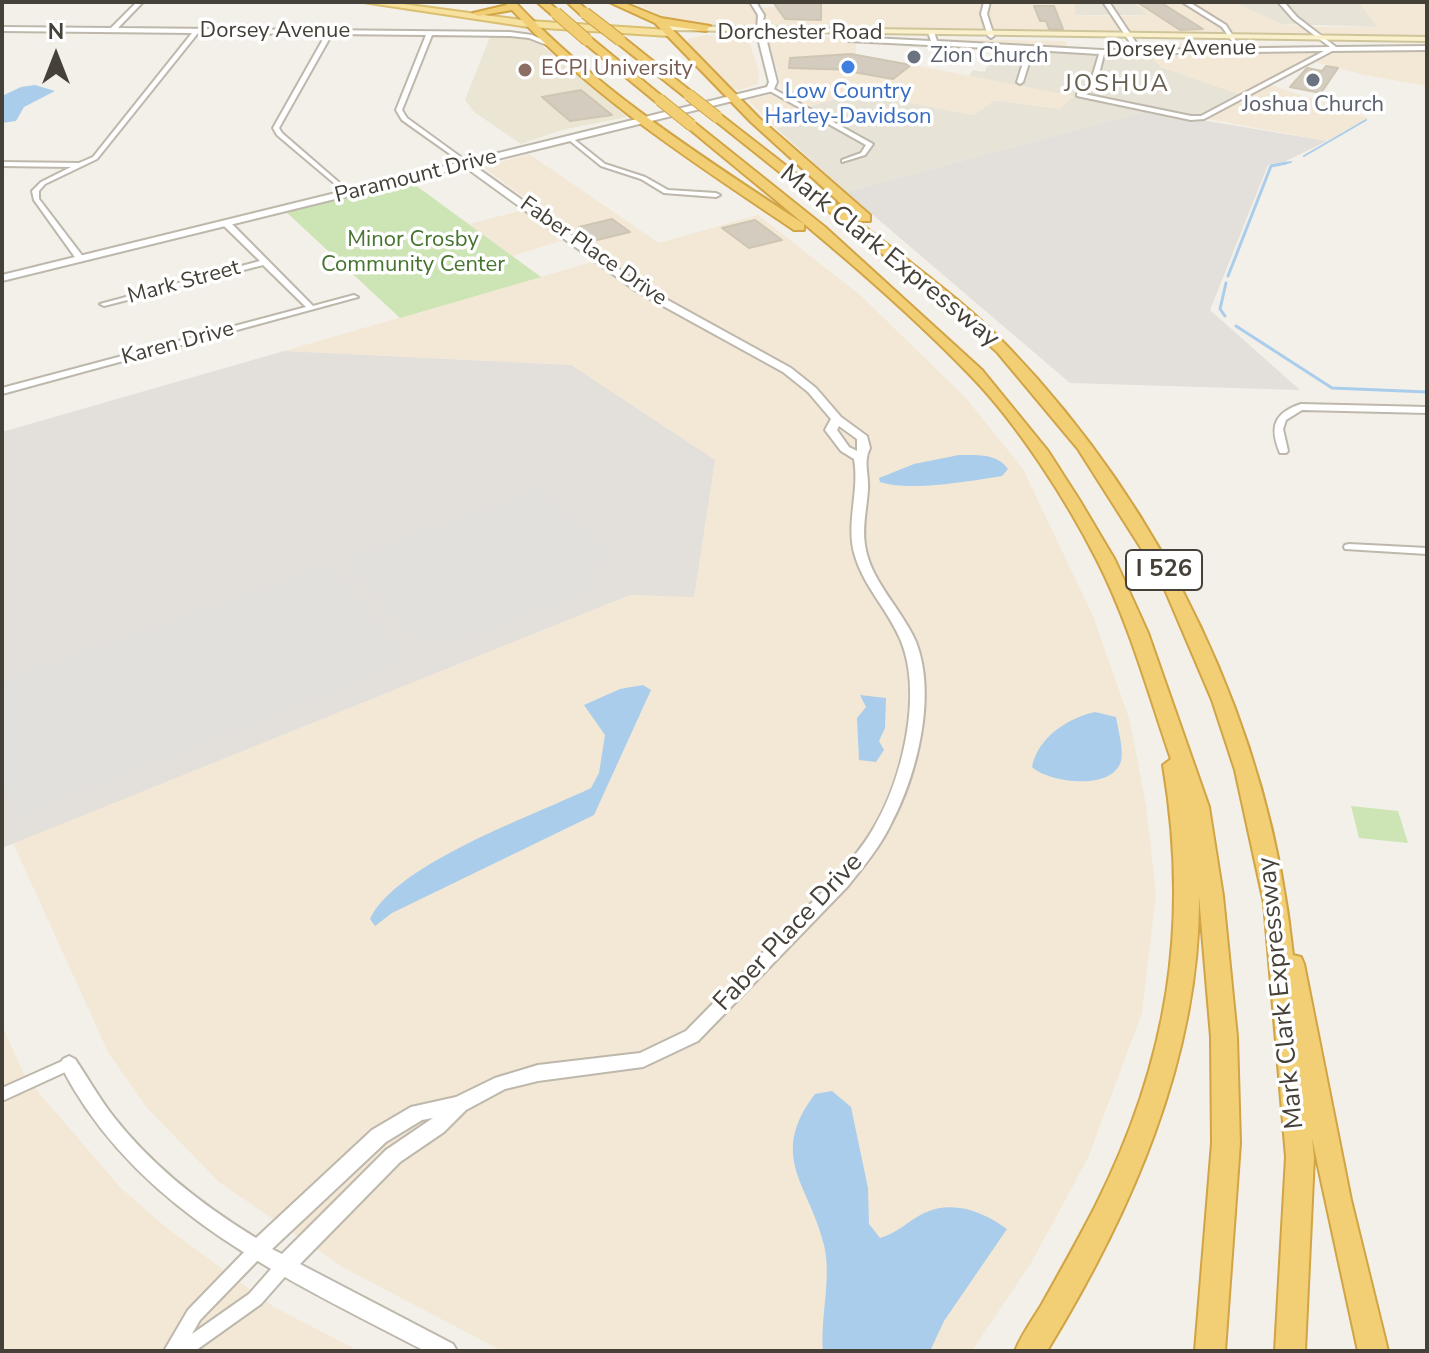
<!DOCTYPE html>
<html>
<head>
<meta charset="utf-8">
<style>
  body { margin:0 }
  #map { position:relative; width:1429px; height:1353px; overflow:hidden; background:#f3f0e9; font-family:"Nunito Sans",sans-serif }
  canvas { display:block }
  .frame { position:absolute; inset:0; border:4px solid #464138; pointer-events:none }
  .north { position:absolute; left:16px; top:16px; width:80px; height:80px; -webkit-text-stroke:6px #fff; paint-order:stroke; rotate:0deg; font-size:22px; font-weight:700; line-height:32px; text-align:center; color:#464138 }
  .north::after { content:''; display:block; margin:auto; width:28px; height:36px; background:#464138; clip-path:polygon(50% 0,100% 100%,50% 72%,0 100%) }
</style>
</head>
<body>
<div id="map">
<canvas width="1429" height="1353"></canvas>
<div class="frame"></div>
<div class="north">N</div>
</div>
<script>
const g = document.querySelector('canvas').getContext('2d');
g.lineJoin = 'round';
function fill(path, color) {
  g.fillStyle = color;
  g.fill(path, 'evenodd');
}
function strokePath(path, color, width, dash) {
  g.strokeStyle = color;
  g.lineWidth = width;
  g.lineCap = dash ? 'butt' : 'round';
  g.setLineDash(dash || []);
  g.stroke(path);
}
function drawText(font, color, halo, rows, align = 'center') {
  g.font = font + ' "Nunito Sans",sans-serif';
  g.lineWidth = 7;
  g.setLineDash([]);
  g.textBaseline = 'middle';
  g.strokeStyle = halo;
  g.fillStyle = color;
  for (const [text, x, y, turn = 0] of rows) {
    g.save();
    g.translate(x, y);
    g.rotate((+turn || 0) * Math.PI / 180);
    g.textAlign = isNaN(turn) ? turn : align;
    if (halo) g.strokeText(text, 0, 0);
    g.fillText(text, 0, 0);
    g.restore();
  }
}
fill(new Path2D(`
  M1075,2H1134L1148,15H1075Z
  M1233,2H1359L1378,27L1281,24Z
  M994,48L1152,51L1161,67L1245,96L1202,118L1151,110L846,192L776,128L825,119L805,107L859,93L974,115L994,100L1060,109L1073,96L968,78L973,70L985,72Z`), '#e7e3d7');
fill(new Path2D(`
  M633,2H753L758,8L842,3L1075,2V15L1117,16L1147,15L1134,2H1233L1281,24L1307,27H1377L1359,2H1427V38L702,26L674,23Z
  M706,35L748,38L759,72L758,84L739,90L726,86L688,44V39Z
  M780,36L856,38V54L1074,96L1060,109L994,100L974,115L859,93L806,107L827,119L776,128L748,100L783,91L768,40Z
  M933,39L1066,41L1067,51L935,43Z
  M1141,43L1427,48V86L1364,75L1311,61L1268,84L1368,118L1327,141L1202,118L1244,96L1161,67L1154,61L1152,51H1145Z
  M529,154L659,243L758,215L859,294L965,397L1023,469L1093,616L1130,721L1146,805L1156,894L1142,1013L1088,1158L1031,1263L972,1351H502L344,1268L219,1182L146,1107L108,1052L13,843L630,595L694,596L571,365L284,351L606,258L483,167Z
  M531,208L570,238L512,256L469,224Z
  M2,1026L26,1078L122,1189L167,1228L274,1307L359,1351H2Z`), '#f3e8d6');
fill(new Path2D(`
  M1147,111L1327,141L1286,161L1268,165L1210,310L1300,390L1070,383L846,192Z
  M284,351L571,365L715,460L694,597L630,595L2,848V432Z`), '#e3dfda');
fill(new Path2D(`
  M491,34H520L534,39L627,117L562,130L521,144L474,112L465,100Z`), '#ebe6d4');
fill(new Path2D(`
  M407,179L541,277L400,318L283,209Z
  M1351,806L1398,811L1408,843L1359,838Z`), '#cde4b5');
fill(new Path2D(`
  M539,491L602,551L588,589L456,640L430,642L415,637L346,561Z
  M329,567L395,646L390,661L379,671L19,814L2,782V682Z`), '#e2e0dd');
fill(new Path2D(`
  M35,85L55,91L24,107L16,121L2,123V96L21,87Z
  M959,455C977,455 997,453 1008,469L1002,476C970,481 910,492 880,482L879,478L914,464Z
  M643,685L651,690L594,815L392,913L375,926L370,919C397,863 533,816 591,788L599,773L605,735L584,705L620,689Z
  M860,695L886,698L885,728L879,741L884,750L876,762L859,760L857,718L866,707Z
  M1095,712L1116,717C1118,730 1124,749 1121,761C1113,791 1049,783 1032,767C1038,737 1068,718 1095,712Z
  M832,1091L851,1107L868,1188L869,1224L880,1238C898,1233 908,1221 924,1213C953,1200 982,1211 1007,1229L944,1321L930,1351H823C820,1317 832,1279 824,1245C810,1185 767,1157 815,1094Z`), '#aacdeb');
strokePath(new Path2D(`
  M1304,156L1366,120
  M1276,165L1291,162`), '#aacdeb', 2);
strokePath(new Path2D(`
  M1228,276L1271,166L1286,163
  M1225,316L1220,309L1226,283
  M1236,326L1332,388L1427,392`), '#aacdeb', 3);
const building = new Path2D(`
  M773,2H821V20L785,19Z
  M1137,2H1160L1203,29L1180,30Z
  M1034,6H1054L1063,29H1049L1046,21H1040Z
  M851,54L911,65L893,79L853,72L856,70L789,68L790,58Z
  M1326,66L1338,68L1321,93L1290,87L1307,68L1322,71Z
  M581,90L612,115L570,121L542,97Z
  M612,219L630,232L597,240L579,227Z
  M755,220L782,240L749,248L722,228Z`);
fill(building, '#d4cdbf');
strokePath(building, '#cec5b3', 2);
const minor = new Path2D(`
  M137,2H143L118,28L510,32L532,35L550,43L547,45L529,38L510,36L432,35L402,110L407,118L469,163L470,164L467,166L402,120L396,110L426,35L332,34L279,128L282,133L350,192L351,193L348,195L277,135L273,128L326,34L198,33L97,159L45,184L39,191V199L84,258L80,260H77L34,200L32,191L41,182L71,167L2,166V162L79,163L93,157L192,33L2,31V27L111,28Z
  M750,2H756L764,15L762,31L757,30L758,15Z
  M984,2H990L987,14L994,36L991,38L988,36L981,14Z
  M1103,2H1109L1141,50L1330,47L1293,19L1278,2H1284L1297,17L1336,47L1427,46V50L1332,51L1204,119L1191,120L1077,96V94L1091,81L1099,54L1033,50L1023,82L1020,84L1017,82L1027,50L849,41L844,35L849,34L851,37L931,41L928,32L931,30L934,32L937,41L1102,50H1135ZM1324,51L1201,116H1191L1084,94L1097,82L1104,54Z
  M1182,2H1189L1226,25L1236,41H1232L1222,27Z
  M768,88H772L873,144L865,155L842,162V160L861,153L866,145L768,90Z
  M571,137L605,164L645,177L668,190L716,193L720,195L716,197L664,193L641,179L601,166L569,140L568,139Z
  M223,221H229L313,306L354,295L358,297L2,394V388L306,307L263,265L104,306L100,304L260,261L223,225Z
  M1301,404L1427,407V413L1302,410L1286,420L1283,429L1288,451L1286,453H1280C1269,427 1274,413 1301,404Z
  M1349,544L1427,548V554L1345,549L1344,547L1345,545Z
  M69,1058L74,1060L76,1064L74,1068L2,1101V1088Z
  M256,1244L262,1246L264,1251L262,1256L200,1320L192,1334L249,1294L278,1261L284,1259L290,1261L292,1266L290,1271L261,1304L195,1351H164L188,1310L250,1246Z`);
const tertiary = new Path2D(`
  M760,28L764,30L777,82L773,91L473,165L644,287L791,368L816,388L841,417L867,436L870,448C863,461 869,475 868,489C867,508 862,526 865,545C870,581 902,609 916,642C937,696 917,776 890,826C879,848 863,867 848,886L698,1041L643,1067L538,1081L505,1089L466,1110L444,1132L400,1162L300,1264L453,1344L457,1351H425C287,1279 134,1211 60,1064L63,1059L69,1056L75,1059C88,1078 99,1098 113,1116C152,1166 202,1205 256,1238L372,1130L411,1107L456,1097L495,1078L538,1065L640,1053L686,1031L836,878C849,862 863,847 873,829C902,781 923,695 901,641C889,611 864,587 855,556C845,524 860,491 854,459L841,451L825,430L831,419L808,392L783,372L636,291L465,167L2,281V275L767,87L769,82L756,30ZM839,426L857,439V451L849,447L837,430ZM433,1118L386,1150L282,1254L272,1249L386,1142L422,1120Z`);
const secondary = new Path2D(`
  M663,26L1427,37V41L666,30Z`);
const primary = new Path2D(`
  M363,2H387L529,21L669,30L674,33L669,36L529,27Z`);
const motorway = new Path2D(`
  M505,2H515C600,92 702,157 804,224V230H794C695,163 594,99 512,10L478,16L473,13L507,5Z
  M537,2H548L561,13L552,15Z
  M567,2H578L590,13L581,15Z
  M609,2H622L661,18L710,26L706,31L669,26L759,118L870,215V221H860L751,122L655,23Z
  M583,38H591L664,98V102H656L583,42Z
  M616,38H624L693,93V97H685L616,42Z
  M713,115H721C777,158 832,202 888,245C929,277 972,309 1008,347C1165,511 1270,728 1293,955L1301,957L1304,964L1351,1200L1388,1351H1358L1312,1138L1314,1157L1305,1351H1275L1286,1157L1264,903L1235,770L1212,700L1160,578L1078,449L997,352L940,300L713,119Z
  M687,123H695L825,227L982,370L1048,451L1080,501L1115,560L1148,633L1209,807L1223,896L1237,1037L1240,1143L1225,1351H1195L1212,1143L1211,1037L1199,896C1200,1059 1130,1215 1047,1351H1015C1022,1334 1033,1319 1042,1304C1060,1272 1078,1240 1095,1207C1168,1062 1190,925 1163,765L1171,759C1148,692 1129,623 1097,560C1066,499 1017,423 970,375C883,285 783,207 687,127Z`);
strokePath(minor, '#beb8ac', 4);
strokePath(tertiary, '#beb8ac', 4);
strokePath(secondary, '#cfc59c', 4);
strokePath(primary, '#dabf70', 4);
strokePath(motorway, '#d1a445', 4);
fill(minor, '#fff');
fill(tertiary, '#fff');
fill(secondary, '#faf1cc');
fill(primary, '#f6e19f');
fill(motorway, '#f2ce75');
const motorwayBridge = new Path2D(`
  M556,13L587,40
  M585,13L620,40
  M689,95L717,117
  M660,100L691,125`);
strokePath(motorwayBridge, '#d1a445', 13, []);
strokePath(motorwayBridge, '#f2ce75', 11);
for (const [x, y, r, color] of [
  [914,57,8,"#6b7280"],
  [848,67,8,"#3f7fe0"],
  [525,70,8,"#8d6e63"],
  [1313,80,8,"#6b7280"]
]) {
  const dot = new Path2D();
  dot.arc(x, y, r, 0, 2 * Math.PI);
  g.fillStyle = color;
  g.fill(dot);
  strokePath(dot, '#fff', 3);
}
drawText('22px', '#464138', '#fff', [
  ["Dorsey Avenue",275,32],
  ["Dorchester Road",800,34],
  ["Dorsey Avenue",1181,50,-1],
  ["Paramount Drive",416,177,-14],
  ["Faber Place Drive",593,252,35],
  ["Mark Street",184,283,-15],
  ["Karen Drive",178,344,-15]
]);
drawText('22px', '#5b616d', '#fff', [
  ["Zion Church",930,57],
  ["Joshua Church",1313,106,"center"]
], 'left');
drawText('22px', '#785e54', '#fff', [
  ["ECPI University",541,70]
], 'left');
drawText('22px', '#366cbe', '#fff', [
  ["Low Country",848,93],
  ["Harley-Davidson",848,118]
]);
drawText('22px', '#46742f', '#fff', [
  ["Minor Crosby",413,241],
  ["Community Center",413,266]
]);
g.letterSpacing = '2px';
drawText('24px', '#685f50', '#fff', [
  ["JOSHUA",1117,85]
]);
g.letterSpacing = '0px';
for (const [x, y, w] of [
  [1164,570,76]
]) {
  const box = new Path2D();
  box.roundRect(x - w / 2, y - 20, w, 40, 6);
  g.fillStyle = '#fff';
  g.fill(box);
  strokePath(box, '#464138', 2);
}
drawText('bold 24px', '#464138', null, [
  ["I 526",1164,570]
]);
drawText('26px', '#464138', '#fff', [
  ["Mark Clark Expressway",889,257,39],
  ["Faber Place Drive",789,933,-47],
  ["Mark Clark Expressway",1282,993,-96]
]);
</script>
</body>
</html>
